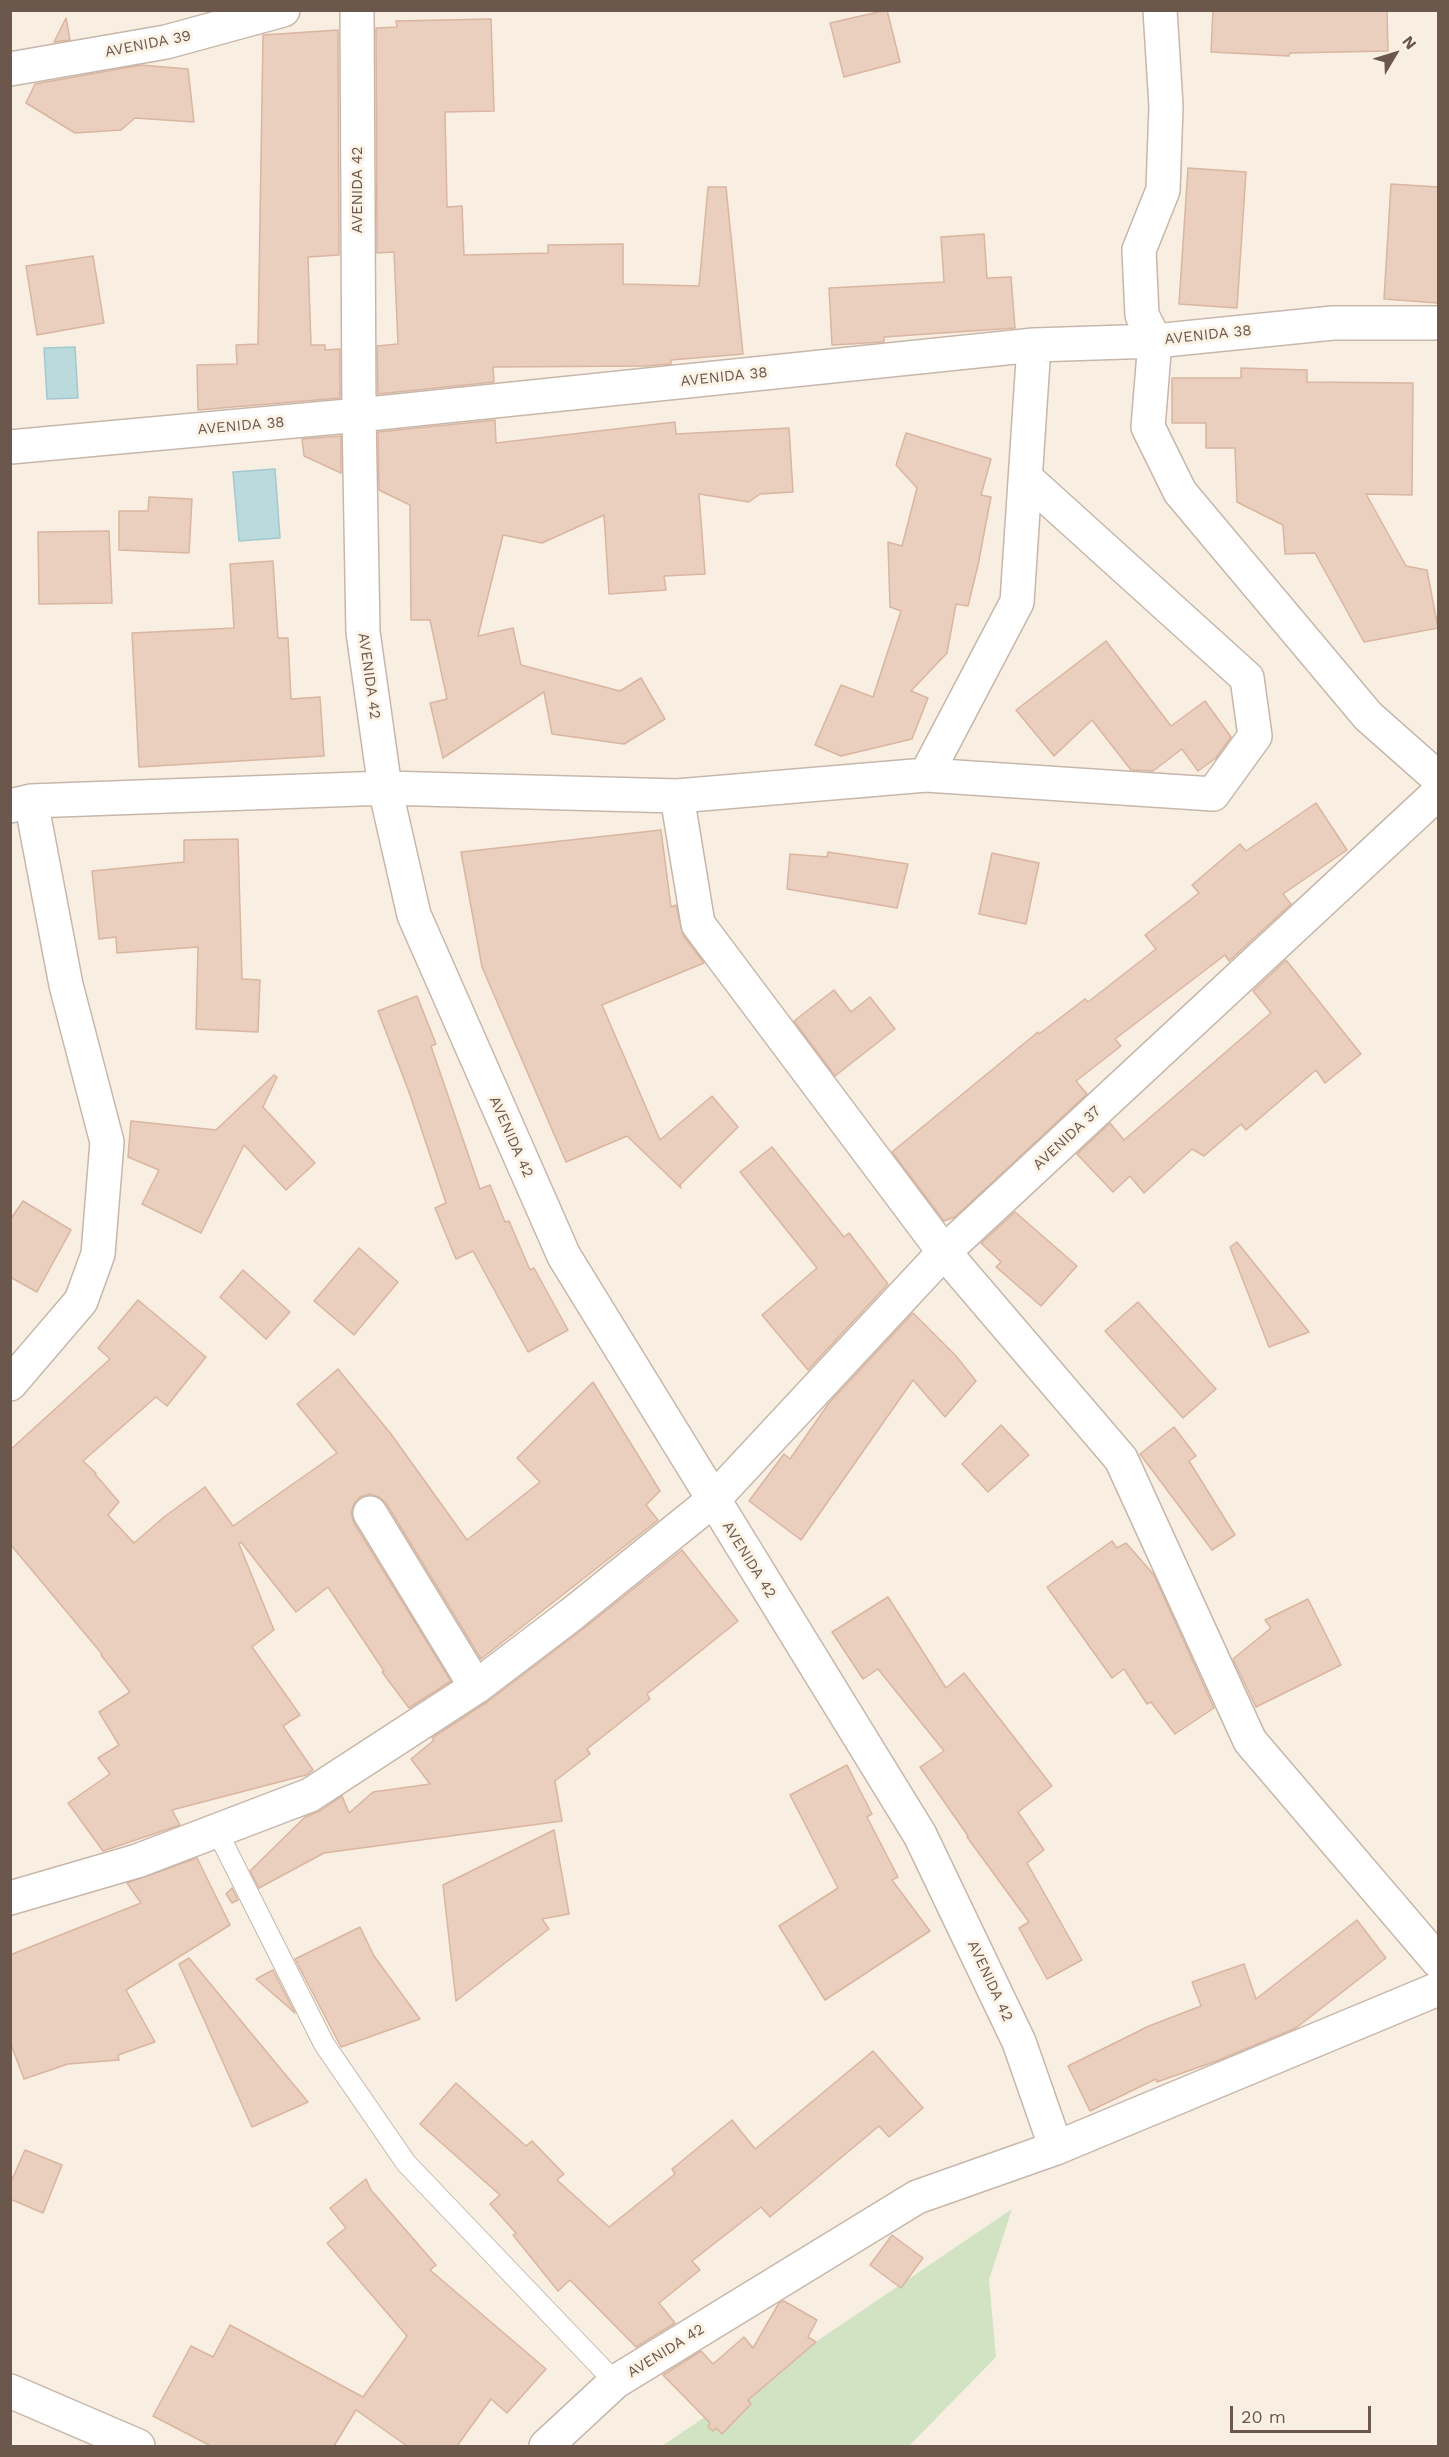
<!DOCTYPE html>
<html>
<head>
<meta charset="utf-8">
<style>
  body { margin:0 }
  #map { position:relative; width:1449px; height:2457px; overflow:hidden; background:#f8efe2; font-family:"Work Sans",sans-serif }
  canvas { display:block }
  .frame { position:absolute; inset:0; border:12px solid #6c574c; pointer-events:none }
  .north { position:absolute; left:1365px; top:24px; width:60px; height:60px; -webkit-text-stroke:4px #fcf3e7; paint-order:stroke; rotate:52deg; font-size:16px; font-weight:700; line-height:24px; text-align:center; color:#6c574c }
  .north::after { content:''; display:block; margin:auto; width:21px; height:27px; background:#6c574c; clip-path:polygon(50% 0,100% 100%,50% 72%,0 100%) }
  .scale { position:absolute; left:1230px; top:2406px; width:141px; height:27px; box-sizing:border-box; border:3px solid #6c574c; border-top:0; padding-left:8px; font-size:18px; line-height:21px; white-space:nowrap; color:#6c574c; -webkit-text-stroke:4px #fcf3e7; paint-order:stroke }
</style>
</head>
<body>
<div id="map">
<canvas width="1449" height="2457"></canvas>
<div class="frame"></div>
<div class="north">N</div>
<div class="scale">20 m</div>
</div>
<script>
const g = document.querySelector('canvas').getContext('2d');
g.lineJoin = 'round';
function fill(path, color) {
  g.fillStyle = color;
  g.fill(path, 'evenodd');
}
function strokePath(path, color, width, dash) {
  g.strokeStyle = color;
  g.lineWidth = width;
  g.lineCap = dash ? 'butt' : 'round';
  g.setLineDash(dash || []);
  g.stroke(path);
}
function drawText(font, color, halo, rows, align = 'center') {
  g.font = font + ' "Work Sans",sans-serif';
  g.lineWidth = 6;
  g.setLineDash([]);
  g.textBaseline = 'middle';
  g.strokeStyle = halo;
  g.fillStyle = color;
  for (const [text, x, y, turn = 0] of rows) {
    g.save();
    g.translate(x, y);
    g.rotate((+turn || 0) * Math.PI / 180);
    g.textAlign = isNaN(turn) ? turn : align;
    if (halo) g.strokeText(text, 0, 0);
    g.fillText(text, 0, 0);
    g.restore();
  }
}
fill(new Path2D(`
  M1012,2209L989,2280L996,2357L909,2446H662Z`), '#d1e3c3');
const water = new Path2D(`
  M75,347L78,398L47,399L44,348Z
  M275,469L280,538L239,541L233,472Z`);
fill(water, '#badade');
strokePath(water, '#a2c9cf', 1.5);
const building = new Path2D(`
  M887,10L900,62L844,77L830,23Z
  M1213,10H1387L1388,51L1290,53L1289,56L1211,52Z
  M66,18L70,40L54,42Z
  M491,19L494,111L445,112L447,207L462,206L464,255L548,253V245L623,244V284L699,286L708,187H726L743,354L671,360V364L646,366L493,367L494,382L378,394L377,346L398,344L394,252L377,253L376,28L397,27L396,21Z
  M338,30L339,255L308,257L311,345H325V350L340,349V398L198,410L197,365L237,364L236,345L258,344L263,35Z
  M141,65L188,69L194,122L135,118L121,130L75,133L26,103L35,84Z
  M1188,168L1246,172L1237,308L1179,304Z
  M1391,184L1438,187V303L1384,299Z
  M984,234L987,278L1011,277L1015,328L884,337V342L832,345L829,288L944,282L941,237Z
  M93,256L104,323L37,335L26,266Z
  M1241,368L1307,370V382L1413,383L1412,495L1366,494L1406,566L1427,570L1438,628L1364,642L1315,553L1285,554L1283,525L1237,502L1235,448H1206V423H1172V378H1241Z
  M495,420L496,443L675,422L676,434L789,428L793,492L760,494L749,502L699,494L705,574L664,576L666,590L609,594L604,515L542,543L503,535L478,636L513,628L521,665L620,691L641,678L665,719L624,744L552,734L544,692L443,758L430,703L447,699L430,620H411L410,505L379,490L378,432Z
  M906,433L991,459L981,495L991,497L978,565L968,606L956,604L947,653L911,691L928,698L912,739L841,756L815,745L841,685L873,697L901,611L890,607L888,542L902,546L917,488L896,465Z
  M341,436V473L304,456L302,439Z
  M149,497L192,499L189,553L119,550V511H148Z
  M109,531L112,603L39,604L38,532Z
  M273,561L278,638H288L291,699L320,697L324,756L139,767L132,633L234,628L230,564Z
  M1106,641L1171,726L1205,701L1231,737L1216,758L1198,771L1182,749L1153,771L1131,770L1092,720L1054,756L1016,710Z
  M1316,803L1347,850L1283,894L1291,904L1229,961L1225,955L1115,1039L1121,1046L1076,1081L1087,1094L955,1217L944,1221L892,1152L1038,1032L1039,1034L1085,999L1088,1002L1156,949L1145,935L1199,893L1192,885L1240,844L1246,851Z
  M661,830L671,907L676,905L683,935L704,963L602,1005L660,1140L712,1096L738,1127L680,1185L681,1188L627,1136L566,1162L482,967L461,852Z
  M238,839L242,979L260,980L258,1032L196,1029L198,947L117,953L116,937L99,939L92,871L184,862V840Z
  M828,852L908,864L897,908L787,889L790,854L827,857Z
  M992,853L1039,863L1026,924L979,914Z
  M1286,960L1361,1054L1325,1083L1316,1070L1246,1130L1241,1124L1204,1156L1192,1149L1144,1193L1130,1176L1113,1192L1077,1154L1110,1123L1124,1140L1271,1013L1253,991Z
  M834,990L851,1012L870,997L895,1029L835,1076L794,1021Z
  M417,996L436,1044L431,1046L480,1189L490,1185L505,1222L509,1221L530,1270L534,1268L568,1330L528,1352L473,1251L456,1259L435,1208L446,1203L409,1092L378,1011Z
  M274,1075L277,1077L263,1107L315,1163L286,1190L244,1145L201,1233L142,1204L159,1170L128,1157L131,1121L216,1130Z
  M772,1147L844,1237L849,1233L888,1284L808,1370L762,1315L817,1268L740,1172Z
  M23,1201L71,1230L37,1292L10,1277V1220Z
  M1015,1212L1077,1266L1041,1306L996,1267L1001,1262L981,1243Z
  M1237,1242L1309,1332L1269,1347L1230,1247Z
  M359,1248L398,1282L354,1335L314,1301Z
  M243,1270L290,1312L266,1339L220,1297Z
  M138,1300L206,1357L167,1406L156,1397L83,1461L96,1473L95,1474L119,1502L108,1515L134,1543L164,1517L205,1487L233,1526L337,1453L297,1404L338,1369L391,1434L467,1540L540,1482L517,1458L593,1382L660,1491L646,1505L658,1520L481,1659L386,1503L379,1497L370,1494L360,1497L354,1504L351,1513L354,1523L451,1681L409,1708L382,1672L384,1671L328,1587L296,1612L241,1542L239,1544L274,1630L252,1647L300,1715L283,1726L313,1770L306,1775L172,1810L180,1825L103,1851L68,1803L110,1774L98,1758L119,1745L99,1712L130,1692L101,1655L102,1654L10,1544V1450L110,1359L98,1348Z
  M1138,1302L1216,1389L1183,1418L1105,1331Z
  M913,1313L956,1356L976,1381L945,1417L913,1380L801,1540L749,1501L784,1454L790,1459L829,1403Z
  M1001,1425L1029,1455L988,1492L962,1464Z
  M1174,1427L1196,1456L1189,1461L1235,1535L1212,1550L1140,1454Z
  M1112,1541L1117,1548L1126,1543L1154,1575L1214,1708L1175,1734L1151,1702L1147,1704L1124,1669L1112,1678L1047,1587Z
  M682,1550L738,1621L647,1694L650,1699L587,1749L590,1754L555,1781L562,1821L324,1853L259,1888L250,1871L305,1817L320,1811L342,1796L349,1813L373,1792L430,1784L411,1759L434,1740L432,1738L487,1702L583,1629Z
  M888,1597L946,1688L964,1673L1052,1786L1018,1812L1044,1850L1027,1863L1082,1960L1047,1979L1019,1928L1029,1922L967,1837L968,1836L920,1767L944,1751L878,1669L863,1679L832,1632Z
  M1308,1599L1341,1665L1256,1707L1233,1659L1271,1628L1265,1620Z
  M847,1765L872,1814L867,1817L898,1877L892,1880L930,1931L825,2000L779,1926L838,1888L790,1795Z
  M554,1830L569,1914L542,1919L549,1929L456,2001L443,1885Z
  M197,1858L230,1925L126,1990L155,2042L118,2055L119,2060L68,2064L24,2079L10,2042V1955L141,1903L127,1883Z
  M232,1888L238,1900L232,1903L226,1894Z
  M1357,1920L1386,1958L1296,2028L1219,2060L1157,2082L1156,2079L1090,2111L1068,2066L1149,2026L1201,2006L1192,1982L1244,1964L1256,1999Z
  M360,1927L374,1956L420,2019L341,2047L295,1959Z
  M189,1958L308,2102L252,2127L179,1964Z
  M273,1970L295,2013L256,1979Z
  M873,2051L923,2108L889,2137L879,2126L770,2217L761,2207L692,2261L700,2270L659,2303L675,2323L636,2347L570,2280L558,2291L513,2235L516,2233L490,2204L500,2195L420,2124L456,2083L526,2146L532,2141L564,2174L557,2180L609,2227L675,2174L672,2169L732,2120L755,2149Z
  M25,2150L62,2165L43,2213L10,2199V2184Z
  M366,2179L371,2190L436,2265L430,2270L546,2369L507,2413L491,2399L457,2446H407L356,2410L334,2446H211L153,2416L191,2346L213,2357L230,2325L363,2397L407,2336L327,2243L346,2228L330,2208Z
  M892,2235L923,2258L901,2288L870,2265Z
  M784,2301L817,2320L808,2337L816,2342L748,2400L751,2404L722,2434L716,2428L713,2431L708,2427L710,2423L663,2375L701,2351L713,2364L744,2337L753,2348L779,2303Z`);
fill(building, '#eacebe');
strokePath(building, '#dab5a0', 1.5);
const lane = new Path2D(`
  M217,1831L324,2044L406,2163L615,2382`);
const street = new Path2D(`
  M357,10L359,415L363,632L385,788L414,915L564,1256L920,1835L1019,2042L1056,2148
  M1160,10L1166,106L1163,190L1139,250L1142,315L1155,341L1148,427L1180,492L1368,716L1438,778
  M10,69L166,42L283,10
  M1034,345L1017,602L926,775L677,796L698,924L944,1252L1121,1459L1250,1741L1438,1961
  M10,447L359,415L1034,345L1155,341L1333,323H1438
  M926,775L1213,794L1255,736L1247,678L1027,479
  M10,806L31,801L385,788L677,796
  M10,1384L81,1301L98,1254L107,1142L66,985L31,801
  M370,1513L476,1687
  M10,1898L137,1861L310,1795L476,1687L572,1614L712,1501L944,1252L1438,793
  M10,2391L138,2446
  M546,2446L615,2382L917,2197L1056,2148L1438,1989`);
strokePath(lane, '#c7b7ab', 22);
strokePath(street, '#c7b7ab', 36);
strokePath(lane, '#fff', 20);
strokePath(street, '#fff', 33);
drawText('15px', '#6c574c', '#fcf3e7', [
  ["AVENIDA 39",148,44,-11],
  ["AVENIDA 42",358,190,-90],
  ["AVENIDA 38",1208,335,-6],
  ["AVENIDA 38",724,377,-6],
  ["AVENIDA 38",241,426,-5],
  ["AVENIDA 42",369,676,82],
  ["AVENIDA 42",511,1137,66],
  ["AVENIDA 37",1067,1138,-43],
  ["AVENIDA 42",749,1560,58],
  ["AVENIDA 42",990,1981,65],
  ["AVENIDA 42",666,2351,-32]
]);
</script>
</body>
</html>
